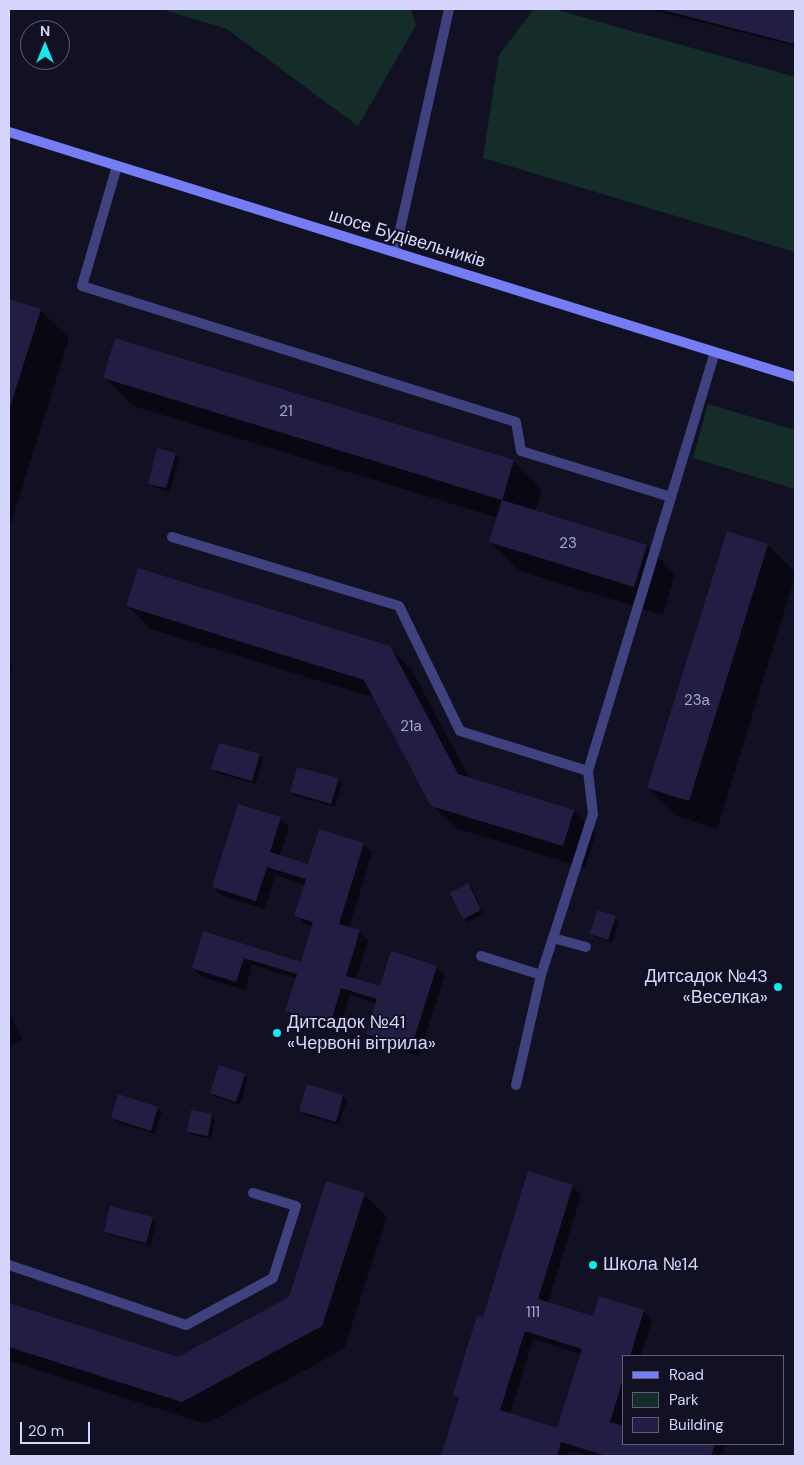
<!DOCTYPE html>
<html>
<head>
<meta charset="utf-8">
<style>
  body { margin:0 }
  #map { position:relative; width:804px; height:1465px; overflow:hidden; background:#121023; font-family:"DM Sans",sans-serif }
  canvas { display:block }
  .frame { position:absolute; inset:0; border:10px solid #d6d5fc; pointer-events:none }
  .legend { position:absolute; left:622px; top:1355px; width:162px; height:90px; box-sizing:border-box; background:#121023; border:1px solid #605f7a; margin:0; padding:6px 9px; list-style:none; font-size:15px; color:#d6d5fc }
  .legend li { display:flex; align-items:center; gap:10px; height:25px }
  .legend b { width:25px; border:1px solid #605f7a }
  .north { position:absolute; left:20px; top:20px; width:50px; height:50px; box-sizing:border-box; background:#121023; border:1px solid #605f7a; border-radius:50%; rotate:0deg; font-size:14px; font-weight:700; line-height:20px; text-align:center; color:#d6d5fc }
  .north::after { content:''; display:block; margin:auto; width:18px; height:22px; background:#12eaeb; clip-path:polygon(50% 0,100% 100%,50% 72%,0 100%) }
  .scale { position:absolute; left:20px; top:1422px; width:70px; height:22px; box-sizing:border-box; border:2px solid #d6d5fc; border-top:0; padding-left:6px; font-size:15px; line-height:18px; white-space:nowrap; color:#d6d5fc; -webkit-text-stroke:4px #121023; paint-order:stroke }
</style>
</head>
<body>
<div id="map">
<canvas width="804" height="1465"></canvas>
<div class="frame"></div>
<ul class="legend">
<li><b style="height:6px;background:#747df4"></b>Road</li>
<li><b style="height:14px;background:#142d29"></b>Park</li>
<li><b style="height:14px;background:#221e43"></b>Building</li>
</ul>
<div class="north">N</div>
<div class="scale">20 m</div>
</div>
<script>
const g = document.querySelector('canvas').getContext('2d');
g.lineJoin = 'round';
function fill(path, color) {
  g.fillStyle = color;
  g.fill(path, 'evenodd');
}
function strokePath(path, color, width, dash) {
  g.strokeStyle = color;
  g.lineWidth = width;
  g.lineCap = dash ? 'butt' : 'round';
  g.setLineDash(dash || []);
  g.stroke(path);
}
function drawText(font, color, halo, rows, align = 'center') {
  g.font = font + ' "DM Sans",sans-serif';
  g.lineWidth = 4;
  g.setLineDash([]);
  g.textBaseline = 'middle';
  g.strokeStyle = halo;
  g.fillStyle = color;
  for (const [text, x, y, turn = 0] of rows) {
    g.save();
    g.translate(x, y);
    g.rotate((+turn || 0) * Math.PI / 180);
    g.textAlign = isNaN(turn) ? turn : align;
    if (halo) g.strokeText(text, 0, 0);
    g.fillText(text, 0, 0);
    g.restore();
  }
}
fill(new Path2D(`
  M161,9H411L416,25L358,126L227,29Z
  M534,9H554L795,77V252L483,158L499,55Z
  M708,404L795,430V489L693,458Z`), '#142d29');
fill(new Path2D(`
  M647,9H795V46Z
  M9,300L40,310L69,338L9,530Z
  M116,339L514,461L542,490L535,512L647,546L675,574L663,615L519,571L490,542L498,518L133,406L104,377Z
  M175,454L179,458L170,492L153,487L149,483Z
  M727,532L768,545L795,572V577L717,829L677,816L648,788Z
  M128,606L389,647L412,670L470,779L574,811L596,833L585,868L455,828L432,805L375,698L150,629Z
  M9,662L13,666L9,679Z
  M259,755L263,759L256,784L217,773L213,769Z
  M338,779L342,783L335,807L295,796L291,792Z
  M280,818L289,827L280,856L309,865L363,844L372,852L349,928L360,931L368,940L356,980L381,988L436,967L445,975L419,1056L376,1042L367,1034L377,1004L350,995L338,1033L295,1019L287,1011L297,979L252,965L245,990L202,977L193,968L204,933L302,963L313,927L304,924L296,916L305,885L275,875L265,909L222,896L213,887Z
  M468,885L472,889L484,914L468,922L464,918Z
  M615,917L619,921L612,943L595,937L591,933Z
  M9,1012L23,1040L9,1047Z
  M244,1075L248,1079L240,1105L216,1097L212,1093Z
  M308,1085L343,1096L347,1100L339,1125L304,1115L300,1111Z
  M158,1108L162,1112L155,1134L116,1122L112,1118Z
  M211,1115L215,1119L211,1139L192,1135L188,1131Z
  M573,1186L581,1195L548,1304L594,1318L643,1311L652,1320L641,1356H623V1416L620,1426L623,1444H726L722,1456H590L569,1450L568,1456H442L460,1401L454,1395L484,1319ZM533,1339L581,1354L558,1429L510,1415Z
  M364,1194L387,1217L344,1349L206,1424L9,1361V1305L178,1358L290,1298Z
  M152,1218L156,1222L150,1246L109,1235L105,1231Z`), '#0007');
fill(new Path2D(`
  M659,9H795V44Z
  M9,299L41,309L9,410Z
  M115,338L514,460L502,500L103,378Z
  M157,448L176,453L166,488L148,484Z
  M502,500L647,545L634,587L489,542Z
  M727,531L768,544L689,801L647,788Z
  M138,568L390,646L458,774L574,810L563,846L431,806L364,680L126,606Z
  M219,743L260,754L252,781L211,769Z
  M297,767L339,778L331,804L290,792Z
  M238,804L281,817L270,852L308,864L319,829L364,843L339,924L360,930L346,976L380,986L391,951L437,966L411,1048L366,1034L377,999L341,988L330,1025L285,1011L297,974L244,958L236,982L192,968L203,931L301,962L313,922L294,916L306,879L267,867L256,901L212,887Z
  M468,883L481,910L463,919L450,893Z
  M597,910L616,916L608,940L590,934Z
  M219,1065L245,1074L236,1102L210,1093Z
  M307,1084L343,1095L336,1122L299,1111Z
  M118,1094L158,1107L151,1131L111,1118Z
  M191,1110L212,1114L208,1136L187,1132Z
  M528,1171L573,1185L538,1299L593,1316L599,1296L644,1310L630,1356H623V1379L610,1422L623,1426V1444H715L711,1456H607L561,1442L557,1456H441L459,1398L453,1395L465,1354L477,1316L483,1317ZM525,1331L582,1349L557,1428L500,1410Z
  M326,1181L365,1193L322,1326L182,1402L9,1347V1303L178,1357L289,1297Z
  M110,1206L153,1217L146,1243L104,1232Z`), '#221e43');
strokePath(new Path2D(`
  M117,166L82,286L516,422L521,451L671,497
  M395,252L449,9
  M172,537L399,606L460,731L588,771L715,352
  M553,938L586,947
  M481,956L541,975
  M516,1085L541,975L593,814L588,771
  M9,1265L186,1325L273,1278L296,1206L253,1193`), '#3f427f', 10);
strokePath(new Path2D(`
  M9,132L795,377`), '#747df4', 10);
for (const [x, y, r, color] of [
  [778,987,5,"#12eaeb"],
  [277,1033,5,"#12eaeb"],
  [593,1265,5,"#12eaeb"]
]) {
  const dot = new Path2D();
  dot.arc(x, y, r, 0, 2 * Math.PI);
  g.fillStyle = color;
  g.fill(dot);
  strokePath(dot, '#121023', 2);
}
drawText('15px', '#a9a7ce', null, [
  ["21",286,412],
  ["23",568,544],
  ["23а",697,701],
  ["21а",411,727],
  ["111",533,1313]
]);
drawText('18px', '#d6d5fc', '#121023', [
  ["шосе Будівельників",407,239,17]
]);
drawText('18px', '#d6d5fc', '#121023', [
  ["Дитсадок №43",768,977,"right"],
  ["«Веселка»",768,998,"right"],
  ["Дитсадок №41",287,1023],
  ["«Червоні вітрила»",287,1044],
  ["Школа №14",603,1265]
], 'left');
</script>
</body>
</html>
